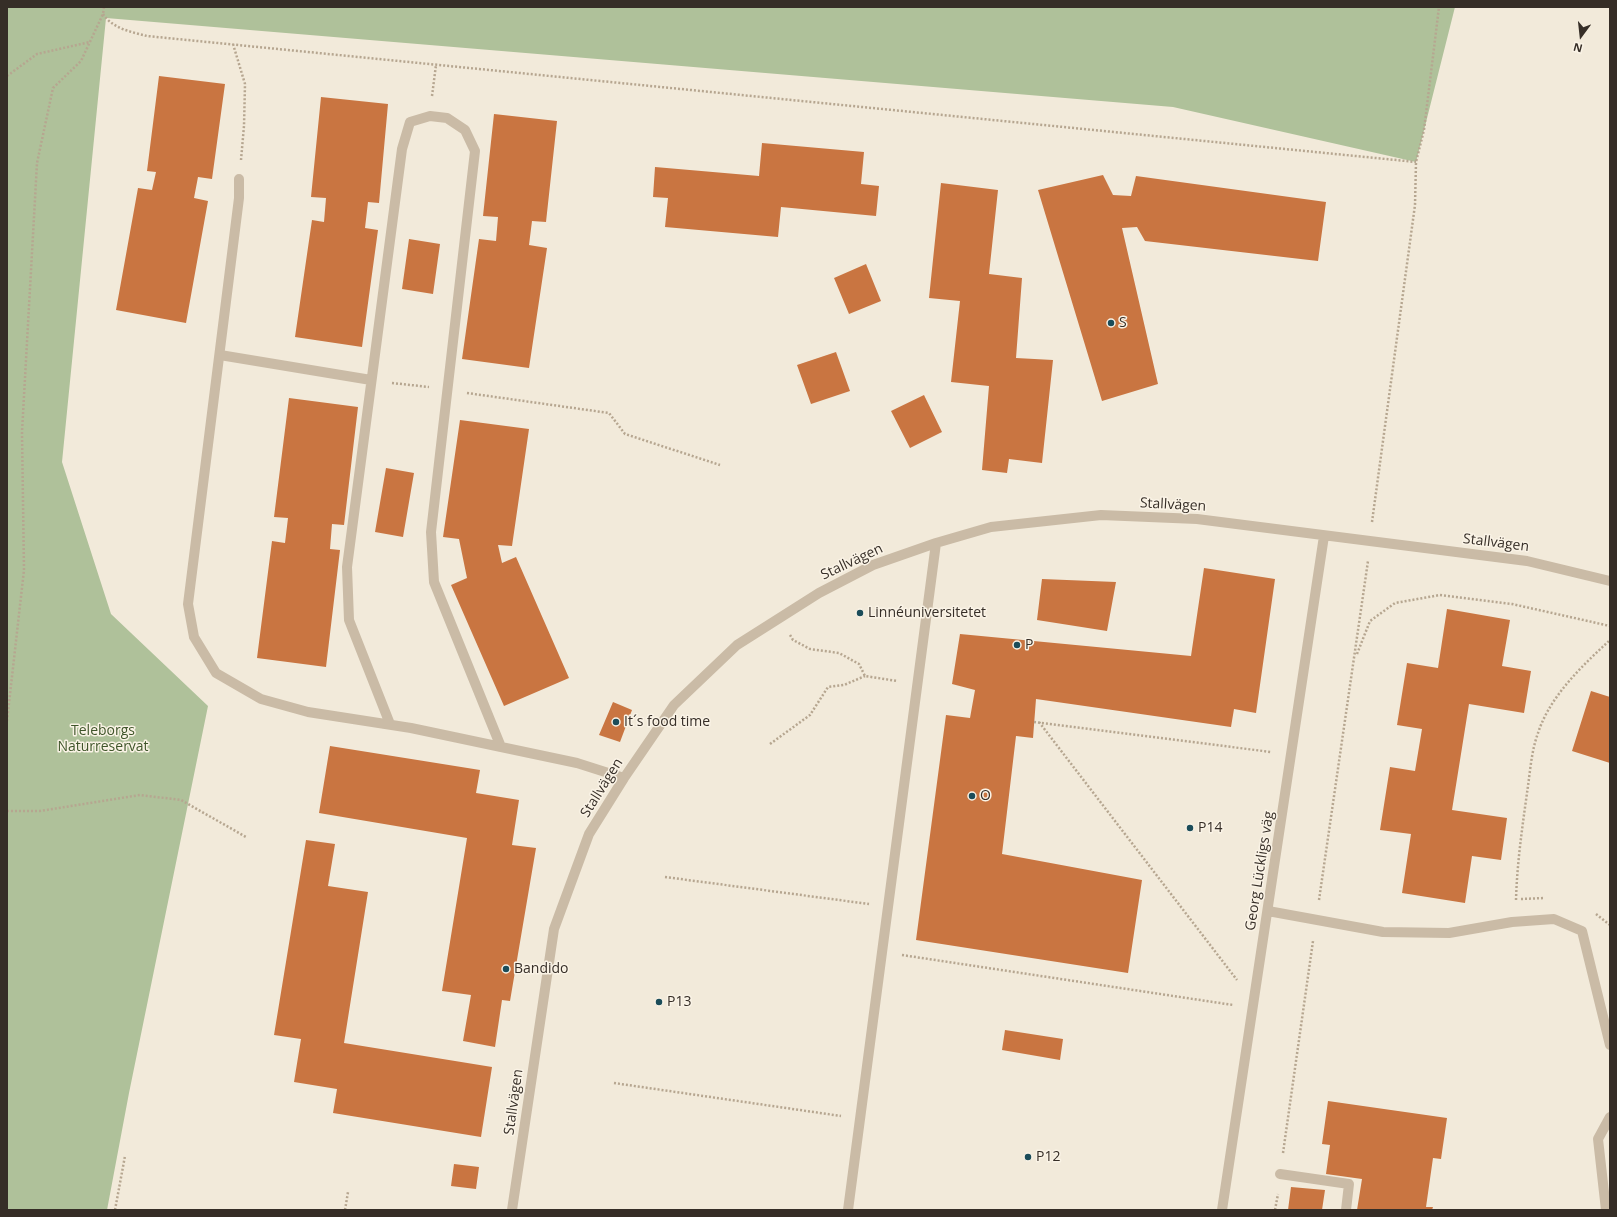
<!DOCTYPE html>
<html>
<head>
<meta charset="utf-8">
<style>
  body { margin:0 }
  #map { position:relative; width:1617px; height:1217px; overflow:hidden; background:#f2eada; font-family:"Open Sans",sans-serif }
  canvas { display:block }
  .frame { position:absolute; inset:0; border:8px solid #362e27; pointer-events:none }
  .north { position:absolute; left:1561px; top:16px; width:40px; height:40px; -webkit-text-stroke:3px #faf3e6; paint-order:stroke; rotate:195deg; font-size:11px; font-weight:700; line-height:16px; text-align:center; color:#362e27 }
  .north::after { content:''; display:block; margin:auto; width:14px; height:18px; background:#362e27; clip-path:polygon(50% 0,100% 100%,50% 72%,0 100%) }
</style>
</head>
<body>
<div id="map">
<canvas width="1617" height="1217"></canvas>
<div class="frame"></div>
<div class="north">N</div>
</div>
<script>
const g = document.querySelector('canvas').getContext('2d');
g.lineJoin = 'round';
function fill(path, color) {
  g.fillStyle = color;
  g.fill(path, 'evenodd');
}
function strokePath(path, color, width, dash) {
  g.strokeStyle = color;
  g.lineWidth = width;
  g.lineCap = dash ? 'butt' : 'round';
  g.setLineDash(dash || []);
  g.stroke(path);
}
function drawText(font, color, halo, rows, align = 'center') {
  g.font = font + ' "Open Sans",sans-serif';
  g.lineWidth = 3;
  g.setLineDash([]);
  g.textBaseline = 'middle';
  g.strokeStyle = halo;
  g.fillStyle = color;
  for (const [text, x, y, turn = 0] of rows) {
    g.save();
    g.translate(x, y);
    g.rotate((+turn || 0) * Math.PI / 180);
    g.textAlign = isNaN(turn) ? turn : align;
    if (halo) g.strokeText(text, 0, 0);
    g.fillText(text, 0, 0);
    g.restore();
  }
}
fill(new Path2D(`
  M7,7H1455L1416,162L1173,107L106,18L62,462L111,614L208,706L129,1093L107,1210H7Z`), '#afc19a');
fill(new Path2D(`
  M159,76L225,84L212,179L198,177L194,198L208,201L186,323L116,310L138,188L152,190L156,172L147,171Z
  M321,97L388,104L379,203L368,202L365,228L378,230L362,347L295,337L312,220L324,222L326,198L311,197Z
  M494,114L557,121L546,222L532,221L529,245L547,248L529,368L462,359L479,239L496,241L498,217L483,216Z
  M762,143L864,152L861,184L879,186L876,216L781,207L778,237L665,227L668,198L653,197L655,167L759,176Z
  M1103,175L1113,195L1131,196L1136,176L1326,202L1318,261L1145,241L1137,227L1122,228L1158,384L1102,401L1038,190Z
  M941,183L998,190L989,274L1022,278L1016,358L1053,360L1042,463L1009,459L1007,473L982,470L989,386L951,382L960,301L929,298Z
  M409,239L440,244L433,294L402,289Z
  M866,264L881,301L849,314L834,278Z
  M836,352L850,391L811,404L797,365Z
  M924,395L942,432L910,448L891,411Z
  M289,398L358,407L344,525L332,524L330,549L340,550L326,667L257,658L272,541L285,543L288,518L274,517Z
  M460,420L529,429L512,546L498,545L502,563L516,557L569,678L504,706L451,585L467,578L459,539L443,537Z
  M386,468L414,473L403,537L375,532Z
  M1204,568L1275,579L1256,713L1234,709L1231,727L1036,699L1033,738L1016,736L1002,854L1142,880L1128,973L916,940L946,715L970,718L975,690L952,684L960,634L1191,656Z
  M1042,579L1116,582L1107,631L1037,620Z
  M1447,609L1510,620L1502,666L1531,671L1524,713L1469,704L1452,810L1507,818L1501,860L1472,856L1465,903L1402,893L1411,834L1380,830L1390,767L1415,771L1422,729L1397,725L1407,663L1438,668Z
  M1591,691L1610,697V763L1572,751Z
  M613,702L632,710L620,742L599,735Z
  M330,746L480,770L476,793L519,800L512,845L536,848L510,1001L502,1000L495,1047L463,1041L471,995L442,991L467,838L319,813Z
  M306,840L335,844L328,886L368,892L344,1043L492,1067L481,1137L333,1113L337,1089L294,1082L301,1039L274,1035Z
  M1005,1030L1063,1039L1060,1060L1002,1050Z
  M1328,1101L1447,1118L1441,1159L1433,1158L1426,1207H1433L1432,1210H1357L1362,1179L1326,1174L1330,1145L1322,1144Z
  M454,1164L479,1167L476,1189L451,1186Z
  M1291,1187L1325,1190L1322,1210H1288Z`), '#c97541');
strokePath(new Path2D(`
  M103,14C113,29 132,32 147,36L1416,162
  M233,44L245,84L244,126L241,160
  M7,76L37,54L90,42
  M432,96L436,65
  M392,383L429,387
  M467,393L609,413L625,434L720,465
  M1372,522L1415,205L1416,162L1424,130L1439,7
  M790,635L793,640L810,649L839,653L859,664L865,676L897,681
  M1357,654L1370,621L1395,603L1440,595L1512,604L1610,626
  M7,721L24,570L22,432L37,163L53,88L81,61L103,14L104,7
  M1034,722L1271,752
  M1039,722L1237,980
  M770,744L810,715L828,687L844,685L865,676
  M7,811H40L140,795L181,800L246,837
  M665,877L869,904
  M1521,899L1544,898
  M1319,900L1368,561
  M1516,900C1517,864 1522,829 1527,793C1530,774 1531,752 1538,733C1550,696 1582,666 1610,640
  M1596,914L1610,925
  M902,955L1233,1005
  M614,1083L841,1116
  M1283,1153L1313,941
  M115,1210L125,1156
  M345,1210L348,1192
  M1275,1210L1278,1194`), '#b6a690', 2.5, [2, 2]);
strokePath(new Path2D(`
  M239,179V198L188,604L194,637L216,673L261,699L308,712L411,728L577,763L624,778
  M220,355L371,380
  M390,724L349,620L347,567L402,149L410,122L430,116L447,118L465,130L475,151L431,532L434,582L501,747
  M1268,911L1383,932L1449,933L1512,922L1554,919L1582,931L1610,1045
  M1280,1174L1349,1184L1346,1210
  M512,1210L554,929L589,834L624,778L674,705L737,645L819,593L873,565L936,543L991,527L1101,515L1197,519L1527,561L1610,581
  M848,1210L936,543
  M1222,1210L1324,536
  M1606,1210L1598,1139L1610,1117`), '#cabba6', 10);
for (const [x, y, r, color] of [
  [1111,323,4,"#1b4c59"],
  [860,613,4,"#1b4c59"],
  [1017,645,4,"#1b4c59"],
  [616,722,4,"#1b4c59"],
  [972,796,4,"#1b4c59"],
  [1190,828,4,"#1b4c59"],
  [506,969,4,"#1b4c59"],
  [659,1002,4,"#1b4c59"],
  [1028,1157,4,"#1b4c59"]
]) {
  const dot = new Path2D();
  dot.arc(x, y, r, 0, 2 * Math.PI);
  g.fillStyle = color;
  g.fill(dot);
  strokePath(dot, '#faf3e6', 1.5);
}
drawText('14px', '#362e27', '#faf3e6', [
  ["S",1119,323],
  ["Linnéuniversitetet",868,613],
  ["P",1025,645],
  ["It´s food time",624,722],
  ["O",980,796],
  ["P14",1198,828],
  ["Bandido",514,969],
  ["P13",667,1002],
  ["P12",1036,1157]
], 'left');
drawText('14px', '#362e27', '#faf3e6', [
  ["Stallvägen",1173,505,3],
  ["Stallvägen",1496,543,7],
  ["Stallvägen",852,562,-25],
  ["Stallvägen",602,788,-58],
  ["Georg Lückligs väg",1260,871,-81],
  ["Stallvägen",514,1102,-82]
]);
drawText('14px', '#3f552a', '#faf3e6', [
  ["Teleborgs",103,731],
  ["Naturreservat",103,747]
]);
</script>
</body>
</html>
